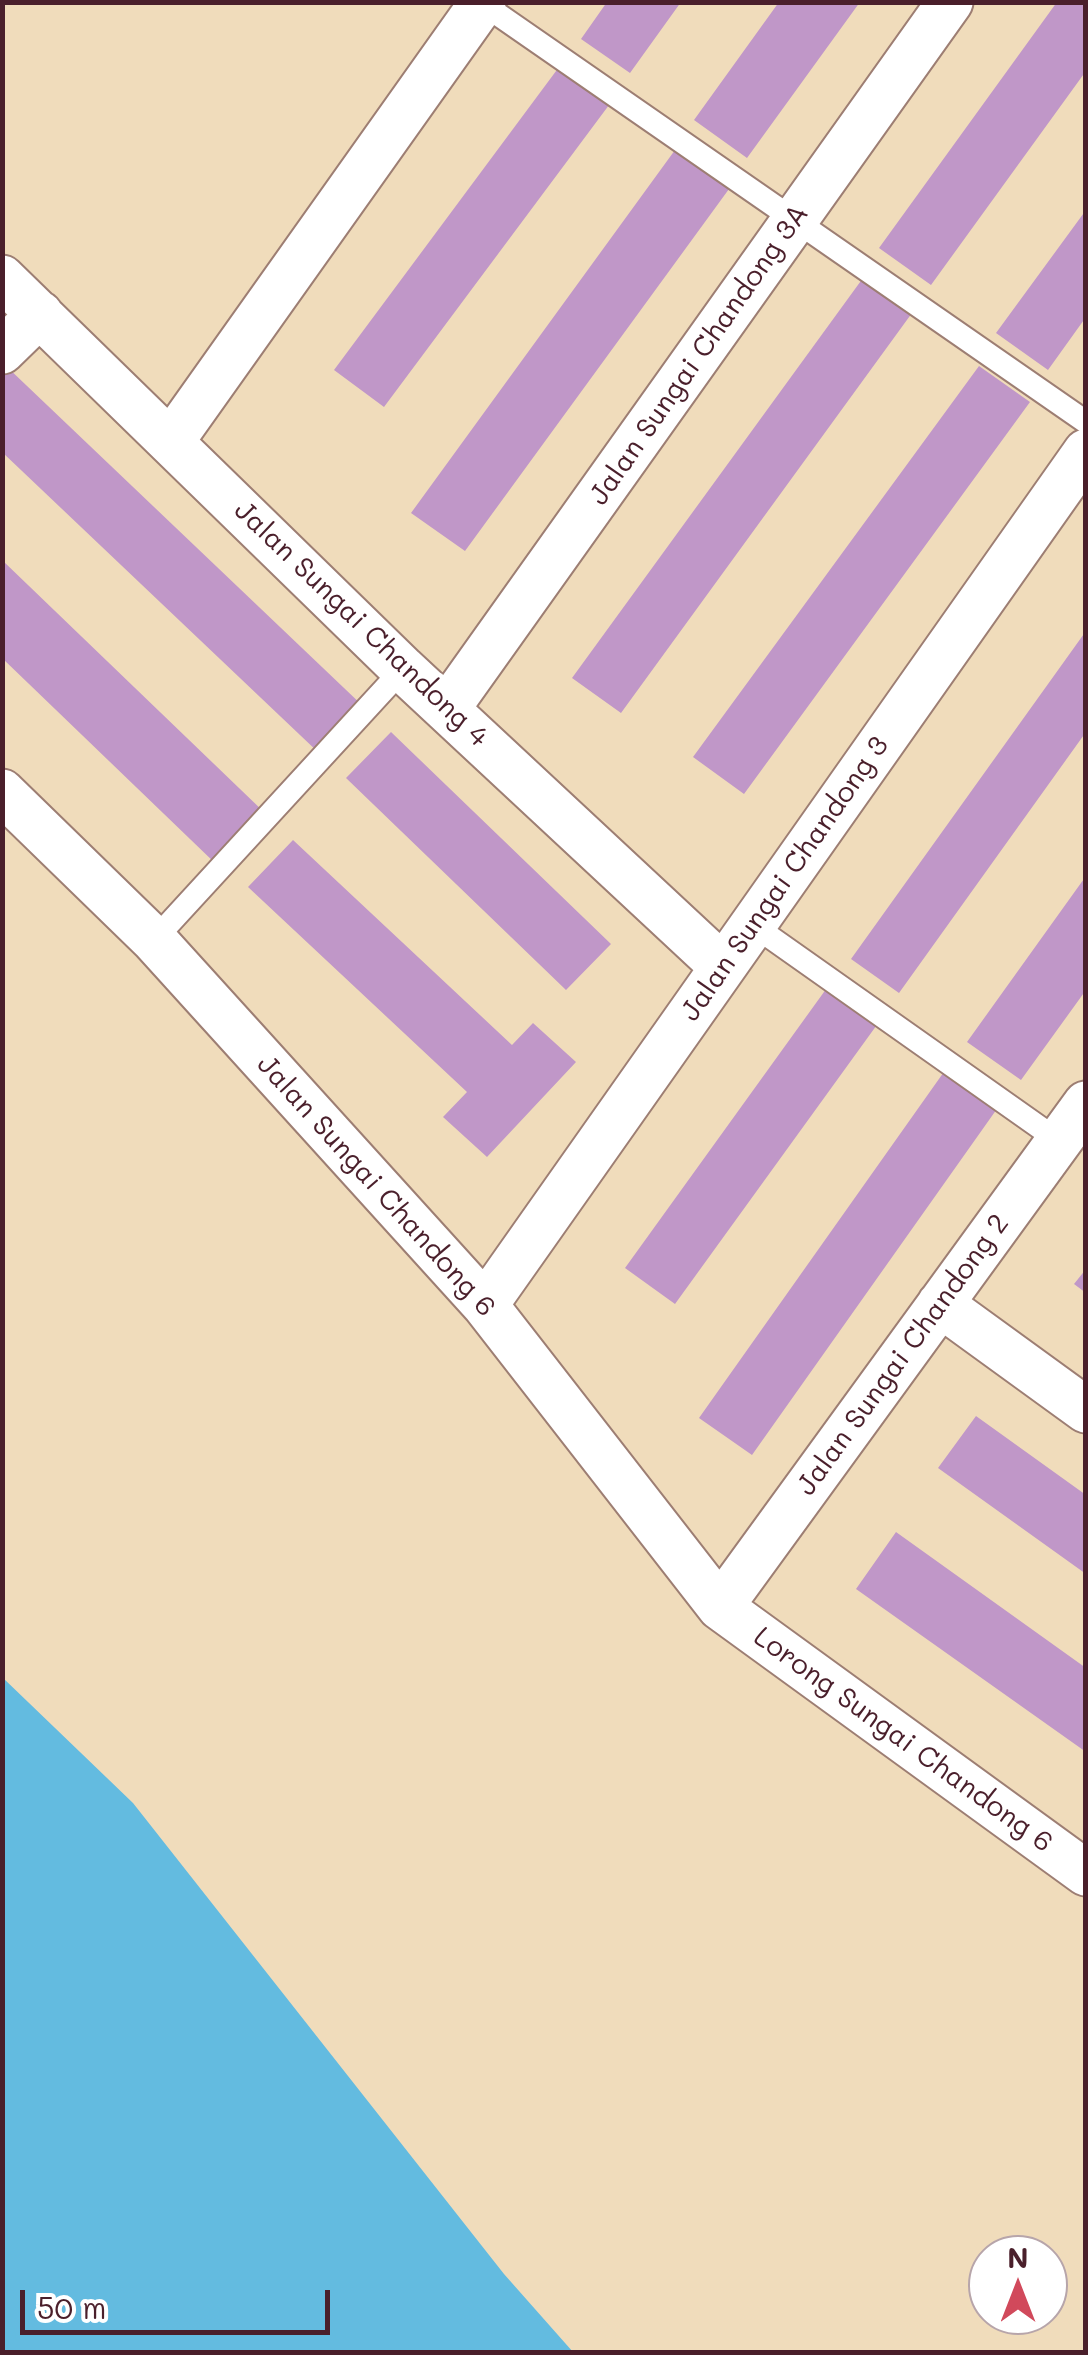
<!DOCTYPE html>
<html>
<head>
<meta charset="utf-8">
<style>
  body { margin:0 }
  #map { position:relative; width:1088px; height:2355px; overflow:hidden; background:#f0dcbb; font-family:Mali,sans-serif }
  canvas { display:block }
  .frame { position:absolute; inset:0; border:5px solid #4a1f2b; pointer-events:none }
  .north { position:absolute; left:968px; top:2235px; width:100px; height:100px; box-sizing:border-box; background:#fff; border:2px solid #b7a5aa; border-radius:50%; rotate:0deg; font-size:28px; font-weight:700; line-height:40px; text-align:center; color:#4a1f2b }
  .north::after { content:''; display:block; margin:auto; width:35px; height:45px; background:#d1495b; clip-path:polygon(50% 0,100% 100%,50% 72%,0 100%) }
  .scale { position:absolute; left:20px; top:2290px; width:310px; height:45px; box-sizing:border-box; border:5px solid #4a1f2b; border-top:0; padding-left:12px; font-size:30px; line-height:35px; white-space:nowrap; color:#4a1f2b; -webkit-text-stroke:8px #fff; paint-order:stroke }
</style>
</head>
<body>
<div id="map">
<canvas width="1088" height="2355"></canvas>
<div class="frame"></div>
<div class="north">N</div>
<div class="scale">50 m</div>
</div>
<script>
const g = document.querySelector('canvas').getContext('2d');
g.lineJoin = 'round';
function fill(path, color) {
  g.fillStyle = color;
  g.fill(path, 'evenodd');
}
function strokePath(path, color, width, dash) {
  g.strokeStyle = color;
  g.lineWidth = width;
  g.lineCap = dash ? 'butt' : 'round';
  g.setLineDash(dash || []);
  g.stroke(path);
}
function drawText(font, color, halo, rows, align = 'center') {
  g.font = font + ' Mali,sans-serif';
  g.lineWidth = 9;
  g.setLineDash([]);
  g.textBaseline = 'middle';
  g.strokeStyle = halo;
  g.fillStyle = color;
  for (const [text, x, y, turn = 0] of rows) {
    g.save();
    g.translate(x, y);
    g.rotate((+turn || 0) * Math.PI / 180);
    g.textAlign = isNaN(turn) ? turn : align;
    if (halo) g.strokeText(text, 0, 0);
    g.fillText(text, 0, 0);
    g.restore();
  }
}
fill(new Path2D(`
  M2,1677L133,1803L504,2274L573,2352H3Z`), '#63bbe0');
fill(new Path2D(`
  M607,2H681L630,73L581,39Z
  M779,2H860L747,158L694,120Z
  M1057,2H1086V71L931,285L879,248Z
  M562,63L612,101L384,407L334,370Z
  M675,150L729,189L465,551L411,513Z
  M1086,210V317L1048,370L996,333Z
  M863,278L912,313L621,713L572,678Z
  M5,365L365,708L320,754L2,452Z
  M979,366L1030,402L744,794L693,757Z
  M2,560L266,814L217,865L2,658Z
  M1086,631V732L899,993L851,959Z
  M391,732L611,944L566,990L346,778Z
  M293,840L512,1045L533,1023L576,1062L487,1157L443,1117L467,1092L248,887Z
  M1086,876V990L1021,1080L967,1042Z
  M829,985L879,1022L675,1304L625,1268Z
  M946,1069L999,1106L752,1455L699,1418Z
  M1086,1269V1293L1074,1284Z
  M976,1416L1086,1495V1574L938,1468Z
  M896,1532L1086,1668V1752L856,1589Z`), '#c097c8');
const service = new Path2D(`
  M483,4L1086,422
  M753,925L1059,1141
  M154,940L403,669`);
const minor = new Path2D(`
  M2,278L403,669L723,967
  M2,351L40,314
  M172,440L483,2
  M448,707L950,2
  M2,792L154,940L485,1305L720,1607L1086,1873
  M940,1304L1086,1410
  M485,1305L1086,452
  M720,1607L1086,1104`);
strokePath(service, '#9d7e73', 26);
strokePath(minor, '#9d7e73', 49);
strokePath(service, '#fff', 22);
strokePath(minor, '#fff', 45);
drawText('28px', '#4a1f2b', '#fff', [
  ["Jalan Sungai Chandong 3A",699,355,-55],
  ["Jalan Sungai Chandong 4",361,624,44],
  ["Jalan Sungai Chandong 3",785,879,-55],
  ["Jalan Sungai Chandong 6",376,1186,48],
  ["Jalan Sungai Chandong 2",903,1355,-54],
  ["Lorong Sungai Chandong 6",903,1740,36]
]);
</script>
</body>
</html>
